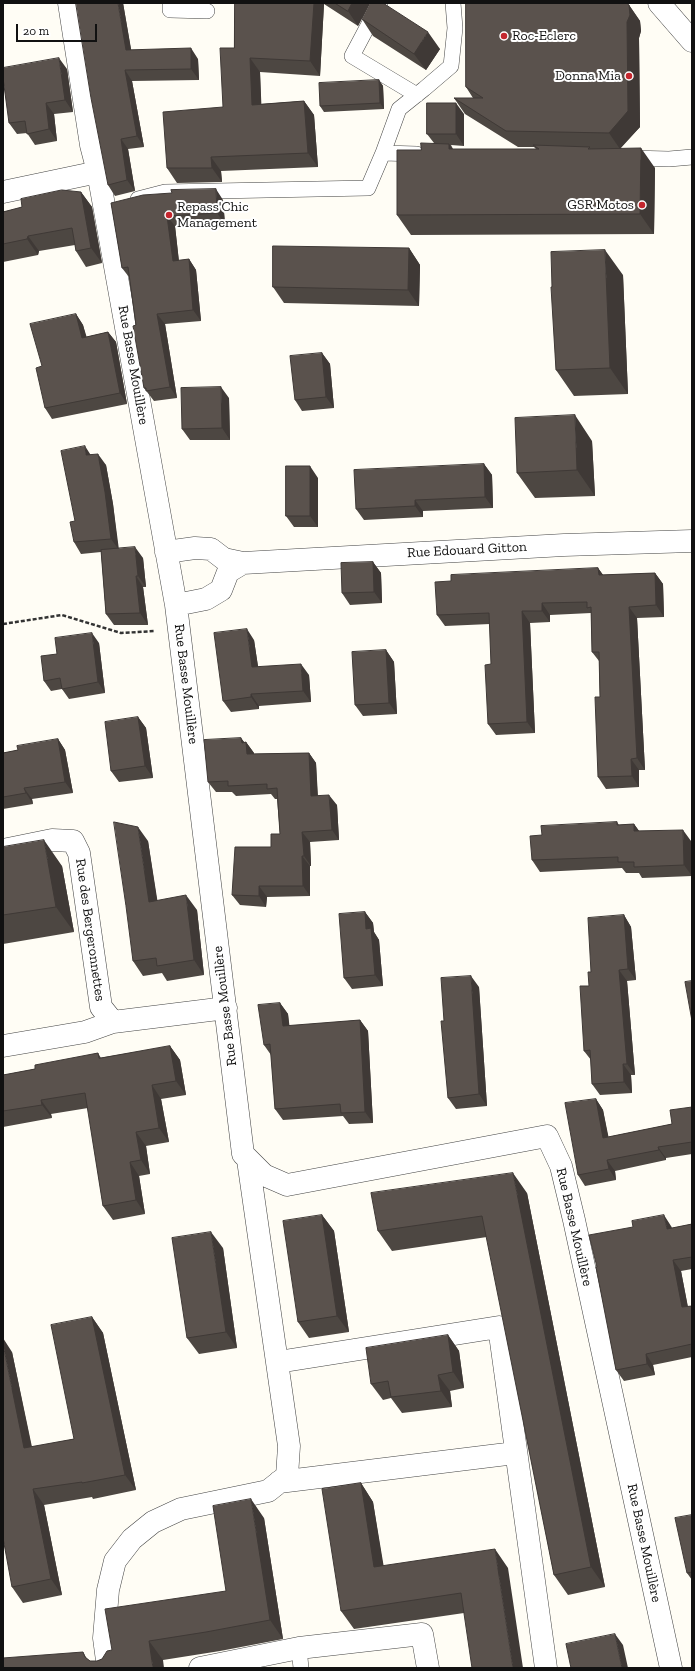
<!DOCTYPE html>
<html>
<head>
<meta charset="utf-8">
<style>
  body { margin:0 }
  #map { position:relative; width:695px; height:1671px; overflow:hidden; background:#fffdf5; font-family:"Zilla Slab",serif }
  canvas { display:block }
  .frame { position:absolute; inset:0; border:4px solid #111; pointer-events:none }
  .scale { position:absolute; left:16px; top:24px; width:81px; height:18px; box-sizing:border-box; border:2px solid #111; border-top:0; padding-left:5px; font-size:12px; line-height:14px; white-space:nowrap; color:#111; -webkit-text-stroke:3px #fff; paint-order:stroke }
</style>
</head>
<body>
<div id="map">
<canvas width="695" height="1671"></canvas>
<div class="frame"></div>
<div class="scale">20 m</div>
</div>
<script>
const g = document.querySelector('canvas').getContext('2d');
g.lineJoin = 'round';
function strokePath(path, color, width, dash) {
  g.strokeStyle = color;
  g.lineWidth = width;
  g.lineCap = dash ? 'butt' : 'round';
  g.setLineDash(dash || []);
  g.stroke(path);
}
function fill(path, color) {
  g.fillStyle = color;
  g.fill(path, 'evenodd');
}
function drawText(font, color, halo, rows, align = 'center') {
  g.font = font + ' "Zilla Slab",serif';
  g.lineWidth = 4;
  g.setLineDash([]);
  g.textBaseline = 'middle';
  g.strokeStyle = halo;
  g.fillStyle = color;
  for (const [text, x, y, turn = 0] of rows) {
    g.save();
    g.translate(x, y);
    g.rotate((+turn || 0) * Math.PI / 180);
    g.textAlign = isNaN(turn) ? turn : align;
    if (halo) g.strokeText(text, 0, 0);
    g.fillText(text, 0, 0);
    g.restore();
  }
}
const service = new Path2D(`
  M170,3V10L207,11
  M380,3L352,56L417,95
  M383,153L399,109L424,89L451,66L455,28L453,3
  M629,158L669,159L692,157
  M138,199L165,192L368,188L383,153L417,154
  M299,1648L301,1668`);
const minor = new Path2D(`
  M69,3L91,145L98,172L176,605L243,1154L264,1175L287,1185L547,1136L561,1166L574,1220L671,1668
  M659,3L692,41
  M3,192L98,172
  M166,552L195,548L211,549L224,559L243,563L564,545L692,541
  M176,605L206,599L221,590L228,572L243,563
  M3,850L52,840L73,841L79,853L101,1007L113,1022L226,1008
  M3,1046L85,1032L113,1022
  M278,1362L499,1327L546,1668
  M279,1482L515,1453
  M108,1668L104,1638L108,1590L115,1561L132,1539L153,1522L181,1509L268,1491L287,1476L289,1446L248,1160
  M200,1668L299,1648L422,1634L428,1668`);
strokePath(service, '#444', 16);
strokePath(minor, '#444', 23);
strokePath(new Path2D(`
  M3,624L62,615L121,633L155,631`), '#333', 2.5, [4, 2]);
strokePath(service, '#fff', 15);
strokePath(minor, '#fff', 22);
fill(new Path2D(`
  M123,3L131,50L198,59L199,80L132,81L144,147L128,149L135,191L115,196L108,185Z
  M235,3H370L358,26L324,4L320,76L260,72L261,104L304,101L314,115L318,167L221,171L222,182L177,183L167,168L223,107L234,48Z
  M629,5L640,21L641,31L639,38L640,127L620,148L655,168L654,234L411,235L397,215L421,150L434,143L427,134L464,114V146L451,145L453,149H536L534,147H518L465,114L454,98H473L466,87Z
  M362,19L440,49L426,70L373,36Z
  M67,69L73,112L54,114L57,141L35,145L27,133L17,134L9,123Z
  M379,80L383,86L384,109L324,112L320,106Z
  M81,192L92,207L102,263L86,267L76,251L75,245L39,251L38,255L3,262V212Z
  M223,200L225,224L175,226L179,261L189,259L196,270L201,321L165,324L177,398L154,401L144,388L129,277L122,268L111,203Z
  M409,248L420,265L419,306L284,303L273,287Z
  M623,275L628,394L574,396L556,370L552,287Z
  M76,314L83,325L86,337L108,332L116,342L127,404L52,419L45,408L42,366Z
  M322,353L330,364L334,408L302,411L295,400Z
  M229,398L230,440H190L182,429Z
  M592,441L595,496L535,498L517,473Z
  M91,455L106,465L113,504L118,548L143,558L146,587H143L148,625H114L106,614L101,552L81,554L74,542L75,521Z
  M484,464L492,475L493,508L423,511V517L364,520L356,509Z
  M318,478V527H294L286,516Z
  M373,562L381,573L382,603L350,605L342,593Z
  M598,568L603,575L655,573L663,584L664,617L637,618L645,770H639V787L606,789L598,777L600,697L599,661L592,652L591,613L550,615V622L530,623L535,733L496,735L488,724L491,664L490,624L445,626L437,615L451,581Z
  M254,640L258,667L309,675L311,702L259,706V709L231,712L223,701Z
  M99,643L105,693L69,699L62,689L51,691L44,681L57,654Z
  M386,650L394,662L397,714L363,716L355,705Z
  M138,717L146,728L153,778L119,782L111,771Z
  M241,738L244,742H246L254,753V754L309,753L316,763L318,796L337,805L339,840L310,842L311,866H310V896L267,897L266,907L240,905L232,895L271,847L280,834L277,799H275L271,794L236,796L232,792H216L208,782Z
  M58,739L65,750L73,793L32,799L33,804L3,809V753L18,750Z
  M617,822L619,825L634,824L639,831L691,841L692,876L642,878L639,873H626L622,868L540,872L532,860L542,835Z
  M148,841L157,901L197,910L204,975L167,981L162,973L143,976L133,961Z
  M3,847L62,866L74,932L3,944Z
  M365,912L373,923L374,932L379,940L383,986L352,989L344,978Z
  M624,915L631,927L636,980L627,981L635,1075H631L632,1093L600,1095L592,1084L591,1060L584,1051L589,986L591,972Z
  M479,987L487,1106L456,1109L448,1098L444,1021Z
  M280,1003L288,1014L289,1026L360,1020L368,1031L373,1123L349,1124L343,1116L283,1120L275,1109L271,1055L264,1045Z
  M170,1046L180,1060L186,1095L161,1099L169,1142L146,1146L150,1174L139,1176L145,1214L113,1220L103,1206L88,1108L51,1114L52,1118L3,1127V1075L35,1069L98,1053L101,1058Z
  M596,1099L603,1110L608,1137L672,1124L692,1107V1154L666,1158V1160L615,1171L616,1180L585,1186L578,1175Z
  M527,1193L605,1587L568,1595L554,1575L487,1237L392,1251L378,1231Z
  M322,1215L334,1231L349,1332L309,1338L298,1322Z
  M692,1224V1269L681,1271L688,1307L692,1306V1357L653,1365L655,1375L624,1381L616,1370L597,1267L671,1226L672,1228Z
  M223,1248L237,1348L199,1354L187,1338Z
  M92,1317L103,1333L136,1490L93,1499L92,1497L44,1505L62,1595L23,1603L12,1587V1352L32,1447L74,1439Z
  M448,1335L459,1351L464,1388L450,1391L452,1407L402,1413L391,1398L383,1400L371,1384Z
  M361,1483L373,1502L383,1566L508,1568L464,1613L354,1629L341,1611Z
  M692,1515V1580L687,1573Z
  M264,1518L283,1639L220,1651L163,1660L3,1668L83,1652L87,1659L90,1661H97L102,1659L112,1650L226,1591Z`), '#4d4742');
fill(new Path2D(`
  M118,3H123L133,60L126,50Z
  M314,3H324V4L320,76L310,61Z
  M352,3H370L358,26L348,11Z
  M629,5L640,21L641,31L639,38L640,127L620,149L609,133L627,22Z
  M428,32L440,49L426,70L414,54Z
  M191,48L198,59L199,80L191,69Z
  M59,58L67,69L73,112L65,100Z
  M250,58L260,72L262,119L252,105Z
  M125,70L132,81L144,147L137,136Z
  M379,80L383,86L384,109L380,103Z
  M304,101L314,115L318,167L308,153Z
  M46,103L54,114L57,141L49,129Z
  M456,103L464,114V146L456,134Z
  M121,139L128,149L135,191L127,180Z
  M449,144L463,164L449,149Z
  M641,148L655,168L654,234L640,214Z
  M211,157L221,171L222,182L212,168Z
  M216,189L223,200L225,224L217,213Z
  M81,192L92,207L102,263L91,248Z
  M167,216L175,226L180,272L173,261Z
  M28,236L39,251L38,255L27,239Z
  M409,248L420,265L419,306L408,290Z
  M605,250L623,275L628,394L610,368Z
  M189,259L196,270L201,321L193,310Z
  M76,314L83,325L90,348L82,338Z
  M157,314L165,324L177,398L170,387Z
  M108,332L116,342L127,404L120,393Z
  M322,353L330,364L334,408L326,397Z
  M221,387L229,398L230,440L222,428Z
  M575,415L592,441L595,496L577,470Z
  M85,446L92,457L86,455Z
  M98,454L106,465L113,504L119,550L111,539Z
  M484,464L492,475L493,508L485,497Z
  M310,466L318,478V527L310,516Z
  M415,500L423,511V517L415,506Z
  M135,547L143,558L146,587L138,576Z
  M373,562L381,573L382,603L374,592Z
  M598,568L606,579L599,575Z
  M655,573L663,584L664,617L656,605Z
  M136,576L143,587L148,625L140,613Z
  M542,603L550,615V622L542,611Z
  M629,607L637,618L645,770L637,758Z
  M522,611L530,623L535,733L527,722Z
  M247,629L254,640L260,679L252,667Z
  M92,633L99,643L105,693L98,682Z
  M386,650L394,662L397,714L389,703Z
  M301,664L309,675L311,702L303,691Z
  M251,694L259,706V709L251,697Z
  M138,717L146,728L153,778L145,766Z
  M241,738L247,746L246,742L254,753L255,765L247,754L242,743Z
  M58,739L65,750L73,793L65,782Z
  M309,753L316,763L318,807L311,796Z
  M631,759L639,770V787L632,776Z
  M24,788L32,799L33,804L26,793Z
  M329,795L337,805L339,840L332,830Z
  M634,824L642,835L634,831Z
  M138,827L148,841L160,917L149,902Z
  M683,830L691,841L692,876L684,865Z
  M302,832L310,842L311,866L304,856Z
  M44,840L62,866L74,932L56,907Z
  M302,856L310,866V896L303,886Z
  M259,886L267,897L266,907L259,896Z
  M186,895L197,910L204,975L194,960Z
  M365,912L373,923L374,932L379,940L383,986L375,975L366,929Z
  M624,915L631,927L636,980L628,969Z
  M619,970L627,981L635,1075L627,1064Z
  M471,976L479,987L487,1106L479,1094Z
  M280,1003L288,1014L291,1038L283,1026Z
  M360,1020L368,1031L373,1123L365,1112Z
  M170,1046L180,1060L186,1095L176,1081Z
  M623,1064L631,1075L632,1093L624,1082Z
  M152,1085L161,1099L169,1142L159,1128Z
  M596,1099L603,1110L611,1149L603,1138Z
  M41,1100L51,1114L52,1118L42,1105Z
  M136,1132L146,1146L150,1174L141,1160Z
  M658,1147L666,1158V1160L659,1150Z
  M607,1160L615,1171L616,1180L609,1169Z
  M130,1162L139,1176L145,1214L136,1200Z
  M513,1173L527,1193L605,1587L591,1567Z
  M322,1215L334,1231L349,1332L337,1316Z
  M664,1215L671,1226L674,1240L667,1229Z
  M211,1232L223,1248L237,1348L226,1332Z
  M673,1260L681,1271L690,1319L682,1307Z
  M92,1317L103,1333L136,1490L125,1475Z
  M448,1335L459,1351L464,1388L453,1372Z
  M3,1338L12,1352L35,1464L24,1448L3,1344Z
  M646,1354L653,1365L655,1375L647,1364Z
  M438,1375L450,1391L452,1407L441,1391Z
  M361,1483L373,1502L387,1586L374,1567Z
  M33,1489L44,1505L62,1595L51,1579Z
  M251,1499L264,1518L283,1639L270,1620Z
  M495,1549L508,1568L523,1668H513Z
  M615,1634L623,1645L628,1668H622Z
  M149,1641L163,1660L164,1668H153Z`), '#3f3936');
const building = new Path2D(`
  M76,3H118L126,50L191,48V69L125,70L137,136L121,139L127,180L108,185L91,98Z
  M235,3H314L310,61L250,58L252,105L304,101L308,153L211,157L212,168H167L163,112L223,107L220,48H234Z
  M335,3H352L348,11Z
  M370,3H383L428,32L414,54L362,19Z
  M466,3H626L629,5L630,15L627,22L628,111L609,133L506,131L454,98H483L466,87Z
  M59,58L65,100L46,103L49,129L27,134L25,121L9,123L3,78V68Z
  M379,80L380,103L320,106L319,83Z
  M427,103H456V134H427Z
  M421,143L449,144V149H539L533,145L590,147L588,149L641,148L640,214L397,215V150H421Z
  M216,189L217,213L167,216L173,261L189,259L193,310L157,314L170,387L146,391V388H144L133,326L136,325L128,267L122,268L111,203L143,195L172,193L171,190Z
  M62,190L81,192L91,248L76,251L72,228L28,236L27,239L3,244V212L22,207L21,199Z
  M273,246L409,248L408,290L273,287Z
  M605,250L610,368L556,370L551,287H552L551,252Z
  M76,314L82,338L108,332L120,393L45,408L36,368L42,366L30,324Z
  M322,353L326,397L295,400L290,356Z
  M221,387L222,428L182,429L181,388Z
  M575,415L577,470L517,473L515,418Z
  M85,446L86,455L98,454L105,492L111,539L74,542L70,522L75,521L61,451Z
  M484,464L485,497L415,500V506L356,509L354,470Z
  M286,466H310V516H286Z
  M135,547L138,576H136L140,613L106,614L101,550Z
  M373,562L374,592L342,593L341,563Z
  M598,568L599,575L655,573L656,605L629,607L637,758L631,759L632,776L598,777L595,697H600L599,652H592L591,607L587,608V602L542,603V611H522L527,722L488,724L485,665L491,664L489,613L437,615L435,582L451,581V575Z
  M247,629L252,667L301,664L303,691L251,694V697L223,701L214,633Z
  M92,633L98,682L62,689L60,678L44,681L41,656L57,654L55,638Z
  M386,650L389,703L355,705L352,652Z
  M138,717L145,766L111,771L105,722Z
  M241,738L242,743L246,742L247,754L309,753L311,796L329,795L332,830L302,832L304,856H302L303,886H259V896L232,895L235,847H271V834H280L277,788L267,789V784L228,786V781L208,782L204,740Z
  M58,739L65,782L24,788L26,793L3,797V753L18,750L17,746Z
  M114,822L138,827L149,902L186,895L194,960L157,966L156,958L133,961L126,906Z
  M617,822V825L634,824V831L683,830L684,865L634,867V862H618V857L532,860L530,836L542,835L541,826Z
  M44,840L56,907L3,915V847Z
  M365,912L366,929L371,928L375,975L344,978L339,914Z
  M624,915L628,969L619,970L627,1064H623L624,1082L592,1084L590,1050L584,1051L580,986H589L588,972H591L588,918Z
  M471,976L479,1094L448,1098L441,1021H444L441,978Z
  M692,981V1021L685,982Z
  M280,1003L283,1026L360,1020L365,1112L341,1113L340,1104L275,1109L270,1044L264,1045L258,1005Z
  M170,1046L176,1081L152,1085L159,1128L136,1132L141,1160L130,1162L136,1200L103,1206L85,1093L41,1100L42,1105L3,1111V1075L35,1069V1065L98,1053L99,1058Z
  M596,1099L603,1138L672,1124L670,1110L692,1107V1142L658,1147L659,1150L607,1160L609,1169L578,1175L565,1103Z
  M513,1173L591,1567L554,1575L482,1216L378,1231L371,1193Z
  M322,1215L337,1316L298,1322L283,1221Z
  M664,1215L667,1229L692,1224V1257L673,1260L682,1307L692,1306V1344L646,1354L647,1364L616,1370L596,1267H597L589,1235L633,1227L632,1221Z
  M211,1232L226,1332L187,1338L172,1238Z
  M92,1317L125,1475L82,1483V1482L33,1489L51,1579L12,1587L3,1538V1344L24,1448L74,1439L51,1325Z
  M448,1335L453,1372L438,1375L441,1391L391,1397L388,1381L371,1384L366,1348Z
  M361,1483L374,1567L495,1549L513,1668H472L461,1593L341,1611L322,1489Z
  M251,1499L270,1620L206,1632L149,1641L153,1668H3V1658L83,1652L85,1657L90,1661H97L102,1659L107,1651L112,1650L105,1609L226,1591L213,1506Z
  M692,1515V1572L687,1573L675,1518Z
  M615,1634L622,1668H571L566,1644Z`);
fill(building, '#5a524d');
strokePath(building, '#3f3936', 1);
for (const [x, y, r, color] of [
  [504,36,4,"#c4262e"],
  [629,76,4,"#c4262e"],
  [642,205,4,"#c4262e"],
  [169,215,4,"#c4262e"]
]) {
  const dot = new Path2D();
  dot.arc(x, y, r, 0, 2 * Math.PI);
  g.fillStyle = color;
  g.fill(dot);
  strokePath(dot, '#fff', 1.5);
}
drawText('14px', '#111', '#fff', [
  ["Roc-Eclerc",512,36],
  ["Donna Mia",621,76,"right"],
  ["GSR Motos",634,205,"right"],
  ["Repass'Chic",177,207],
  ["Management",177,223]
], 'left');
drawText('14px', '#111', '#fff', [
  ["Rue Basse Mouillère",133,365,80],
  ["Rue Edouard Gitton",467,550,-3],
  ["Rue Basse Mouillère",186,684,83],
  ["Rue des Bergeronnettes",90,930,82],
  ["Rue Basse Mouillère",225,1006,-97],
  ["Rue Basse Mouillère",574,1227,77],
  ["Rue Basse Mouillère",644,1543,78]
]);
</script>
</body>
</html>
